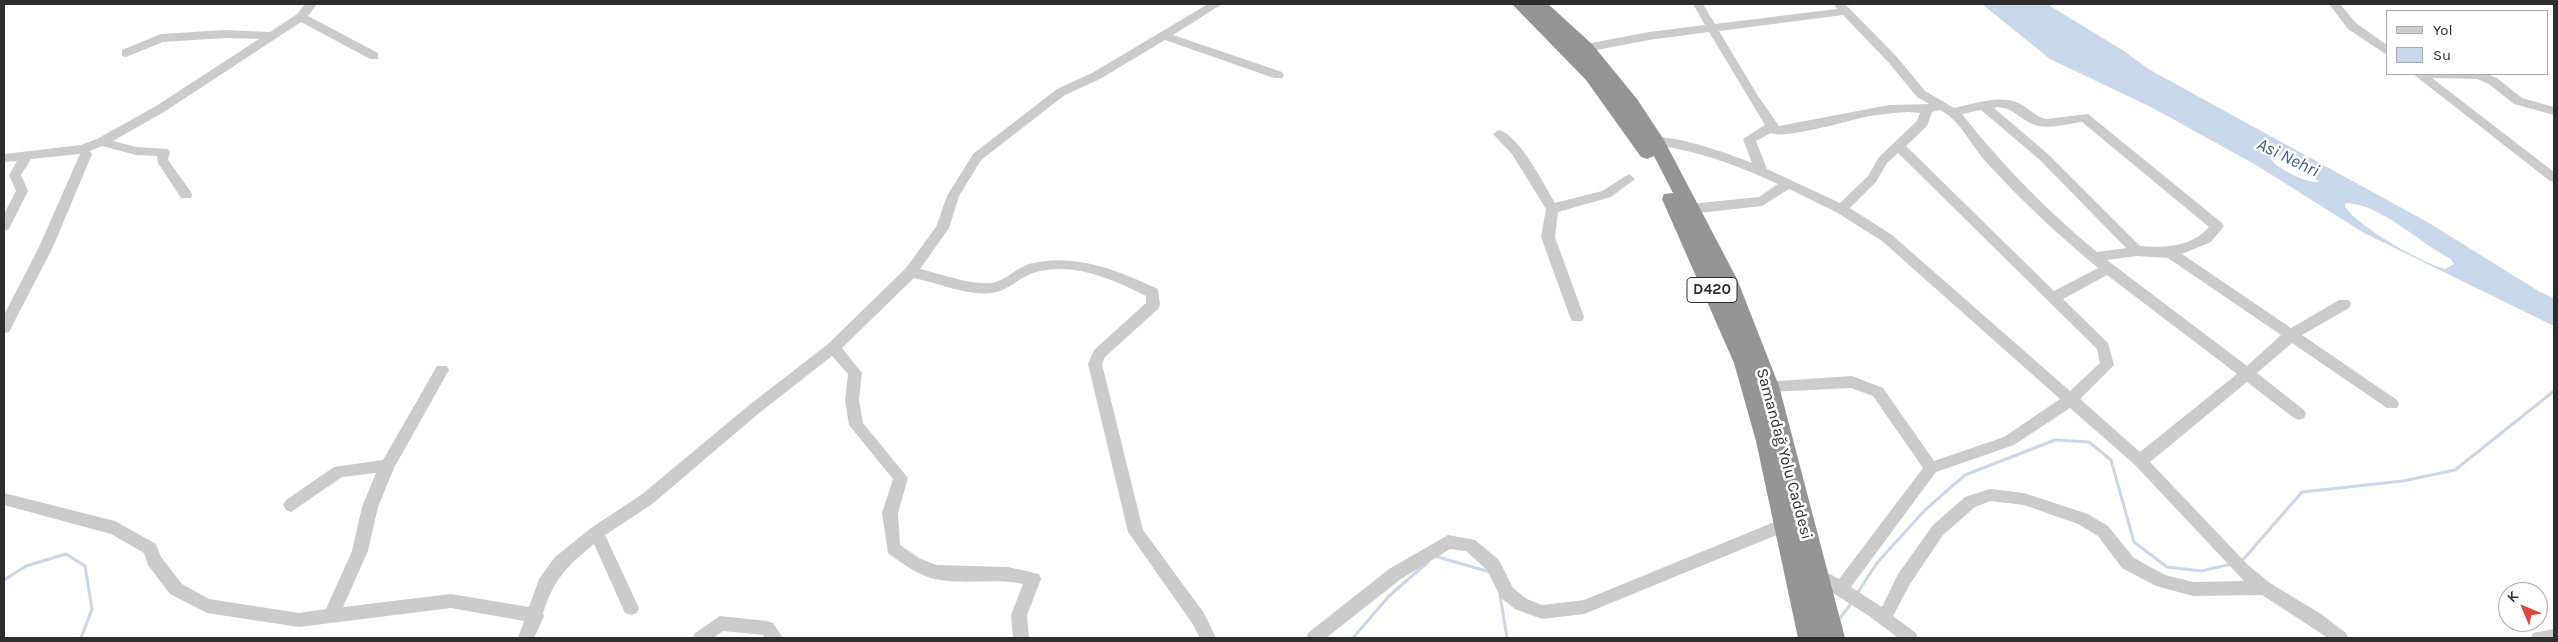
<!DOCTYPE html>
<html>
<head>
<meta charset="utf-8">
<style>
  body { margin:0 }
  #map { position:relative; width:2558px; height:642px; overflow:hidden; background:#fff; font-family:Karla,sans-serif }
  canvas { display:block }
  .frame { position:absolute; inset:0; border:5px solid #2e2e2e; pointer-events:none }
  .legend { position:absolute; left:2386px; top:10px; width:162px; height:65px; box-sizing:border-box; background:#fff; border:1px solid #ababab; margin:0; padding:6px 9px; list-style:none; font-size:15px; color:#2e2e2e }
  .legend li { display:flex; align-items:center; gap:10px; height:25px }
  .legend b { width:25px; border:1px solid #ababab }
  .north { position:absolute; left:2498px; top:582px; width:50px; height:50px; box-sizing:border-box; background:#fff; border:1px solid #ababab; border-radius:50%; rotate:315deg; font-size:14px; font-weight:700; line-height:20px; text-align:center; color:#2e2e2e }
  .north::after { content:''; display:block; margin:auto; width:18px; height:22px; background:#db4a3a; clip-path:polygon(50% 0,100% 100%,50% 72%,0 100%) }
</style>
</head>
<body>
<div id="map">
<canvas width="2558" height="642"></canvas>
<div class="frame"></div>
<ul class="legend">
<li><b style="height:6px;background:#cbcbcb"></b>Yol</li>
<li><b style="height:14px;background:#c9d7ea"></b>Su</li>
</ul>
<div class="north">K</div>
</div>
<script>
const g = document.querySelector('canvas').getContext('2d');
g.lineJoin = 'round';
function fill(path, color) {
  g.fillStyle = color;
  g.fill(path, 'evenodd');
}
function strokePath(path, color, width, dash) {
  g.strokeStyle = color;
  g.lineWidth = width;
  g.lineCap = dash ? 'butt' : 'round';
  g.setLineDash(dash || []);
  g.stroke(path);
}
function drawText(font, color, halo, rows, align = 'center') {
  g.font = font + ' Karla,sans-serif';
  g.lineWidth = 5;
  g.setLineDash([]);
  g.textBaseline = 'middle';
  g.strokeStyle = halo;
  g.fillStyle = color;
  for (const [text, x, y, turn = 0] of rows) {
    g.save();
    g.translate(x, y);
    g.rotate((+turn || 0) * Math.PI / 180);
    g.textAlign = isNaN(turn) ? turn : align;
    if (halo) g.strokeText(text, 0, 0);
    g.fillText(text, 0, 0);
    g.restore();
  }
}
fill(new Path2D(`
  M1982,4H2047L2124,51L2150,70L2429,223L2540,292L2554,298V326L2364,233L2256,165L2151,107L2050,59ZM2276,154L2307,171L2319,182C2309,184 2273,168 2270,157ZM2345,203C2380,203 2419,243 2451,259L2454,264L2445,269C2420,262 2360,228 2345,207Z`), '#c9d7ea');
strokePath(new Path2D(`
  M1434,556L1490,572
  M2241,562L2302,492L2403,481L2455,470L2554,391
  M4,580L26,566L66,554L85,566L92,609L81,638
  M1500,595L1507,638
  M1856,595L1877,563L1925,510L1965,475L2055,440L2089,442L2111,460L2134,542L2167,567L2201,571L2232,564
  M1838,621L1852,602
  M1353,638L1389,596L1428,562`), '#c9d7ea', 3);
fill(new Path2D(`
  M305,4H317L308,16L378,53V59H370L301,22L164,112L113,141L136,147L168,149L170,152L168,160L191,192L192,195L191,198H181L158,163L157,156L136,155L102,146L90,151L92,154L53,247L9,332L4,333V315L39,247L80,154L31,159L21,175L28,191L9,229L4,231V214L16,191L9,175L17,161L4,162V154L81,145L97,139L156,106L259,39L225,38L163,42L126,57L122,56V50L161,34L225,30L270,32L297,14Z
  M1208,4H1222L1173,35L1282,72L1284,75L1282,78H1274L1165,40L1100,79L1065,95L981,160L959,196L949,228L920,269C943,274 968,285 992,283C1005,281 1016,268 1029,264C1073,252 1118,270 1158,289L1160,305L1158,309L1105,357L1102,364L1143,530L1204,613L1216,638H1200L1192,623L1128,532L1088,364L1094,350L1146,303V296C1112,279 1071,261 1033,273C1018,278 1008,291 992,293C967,296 938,283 914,278L842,348L862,373L859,400L863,423L908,478L898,513L900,545L919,558L936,565L1008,567L1039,574L1041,579L1027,615L1029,638H1013L1011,615L1023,584C994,578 961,585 935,579C917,575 902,563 888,553L882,513L893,479L849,425L845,400L848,374L832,356L758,414L651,505L605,535L639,608L637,613L631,615L625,613L594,544C565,568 555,578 543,613L544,616L534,638H518L524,621L451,608L299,627L207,613L170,594L148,565L144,553L111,534L4,505V493L115,521L156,544L161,557L182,584L209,599L299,613L326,609L352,551L362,507L376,473L342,477L291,512L286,510L283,505L286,500L334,467L383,460L437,366H447L449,370L394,468L378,507L368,551L343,607L451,594L529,607L539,579L555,557L591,528L641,495L748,406L828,344L906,268L936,227L947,196L973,154L1057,89L1092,73Z
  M1693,4H1703L1715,24L1837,9L1834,4H1845L1897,57L1925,91L1954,108C1973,104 1997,95 2016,102C2027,106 2034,116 2046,119L2088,114L2222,223L2224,226L2211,242L2182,254L2291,328L2339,300H2349L2351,304L2349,308L2302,335L2397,400L2399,404L2397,408H2387L2292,343L2257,373L2304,410L2306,414L2304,418L2299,420L2294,418L2247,382L2150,462L2248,565L2270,583L2321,614L2346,633L2348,638H2328L2262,595L2193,596L2156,586L2122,568L2098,536L2078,524L2024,505L1990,501L1975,507L1943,535L1910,584L1893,616L1916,633L1918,638H1898L1869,616L1811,579L1809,574L1811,569L1817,567L1839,579L1923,468L1873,396L1851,388L1769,392L1764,390L1762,386L1764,382L1852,376L1883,388L1934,461L2004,437L2060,399L1882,241L1836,212L1789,189L1762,206L1690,214L1685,212L1684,209L1690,204L1759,197L1778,184C1745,169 1710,155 1673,148C1664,146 1646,150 1641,142C1653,125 1735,156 1752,163L1743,139L1765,125L1709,32L1649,40L1586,52L1580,48L1586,44L1649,32L1705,25ZM1843,15L1889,63L1917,97L1929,104L1889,105L1779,126L1758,96L1719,31ZM1998,107C2014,109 2017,116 2030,123C2046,131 2065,124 2082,122L2209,227C2191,247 2166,248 2140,246L2048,154L1994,108ZM1940,110C1960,120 1971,145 1986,162C2021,200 2058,235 2098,268L2054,291L1906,146L1927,126L1932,112ZM1981,110L2040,160L2126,248L2097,252C2047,211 2002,165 1962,114ZM1908,112L1920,113L1917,121L1879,157L1868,176L1840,203L1767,169L1756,141L1771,133C1783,140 1851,120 1869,116C1882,114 1895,113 1908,112ZM1898,153L2097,349L2100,363L2070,391L1892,235L1850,208L1876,182L1887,163ZM2137,256L2168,258L2281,335L2247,366L2107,260ZM2107,275L2237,374L2140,452L2080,399L2114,365L2108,343L2063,299ZM2070,408L2135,465L2244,581L2193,582L2165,575L2134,558L2108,526L2088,514L2024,493L1990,489L1965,497L1933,525L1898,574L1882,607L1851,587L1936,472L2014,445Z
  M2329,4H2340L2356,23L2387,45V55L2348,29Z
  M2413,74H2487L2497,78L2522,98L2554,107V115L2514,104L2489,84L2477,79L2432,78L2554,172V182L2550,181Z
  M1499,130C1520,136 1544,185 1555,203L1602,191L1629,174L1635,179L1611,197L1558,212L1555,237L1584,317L1582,321H1572L1570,317L1541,237L1546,209L1512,154L1493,134Z
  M1784,518L1789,520L1792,525L1789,530L1584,614L1542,619L1515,609L1501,598L1487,570L1466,551L1450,549L1401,579L1326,638H1306L1308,633L1389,569L1448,535L1475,540L1499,560L1513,588L1527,599L1542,605L1584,600Z
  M720,616L767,621L773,623L783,638H765L763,635L723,631L713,638H693L695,633Z
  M2554,629V638H2531L2533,633Z`), '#cbcbcb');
fill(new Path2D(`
  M1512,4H1548L1592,44L1637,99L1664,140L1737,279L1779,386L1845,638H1798L1756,441L1734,363L1662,199L1664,194L1673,193L1654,156L1647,159L1641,157L1586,80Z`), '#959595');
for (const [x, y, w] of [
  [1712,290,50]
]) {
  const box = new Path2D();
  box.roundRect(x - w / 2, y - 12.5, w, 25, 4);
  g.fillStyle = '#fff';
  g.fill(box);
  strokePath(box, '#2e2e2e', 1);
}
drawText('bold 15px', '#2e2e2e', null, [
  ["D420",1712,290]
]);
drawText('16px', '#2e2e2e', '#fff', [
  ["Samandağ Yolu Caddesi",1784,454,75]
]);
drawText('italic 18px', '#40618c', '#fff', [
  ["Asi Nehri",2288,158,26]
]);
</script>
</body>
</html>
